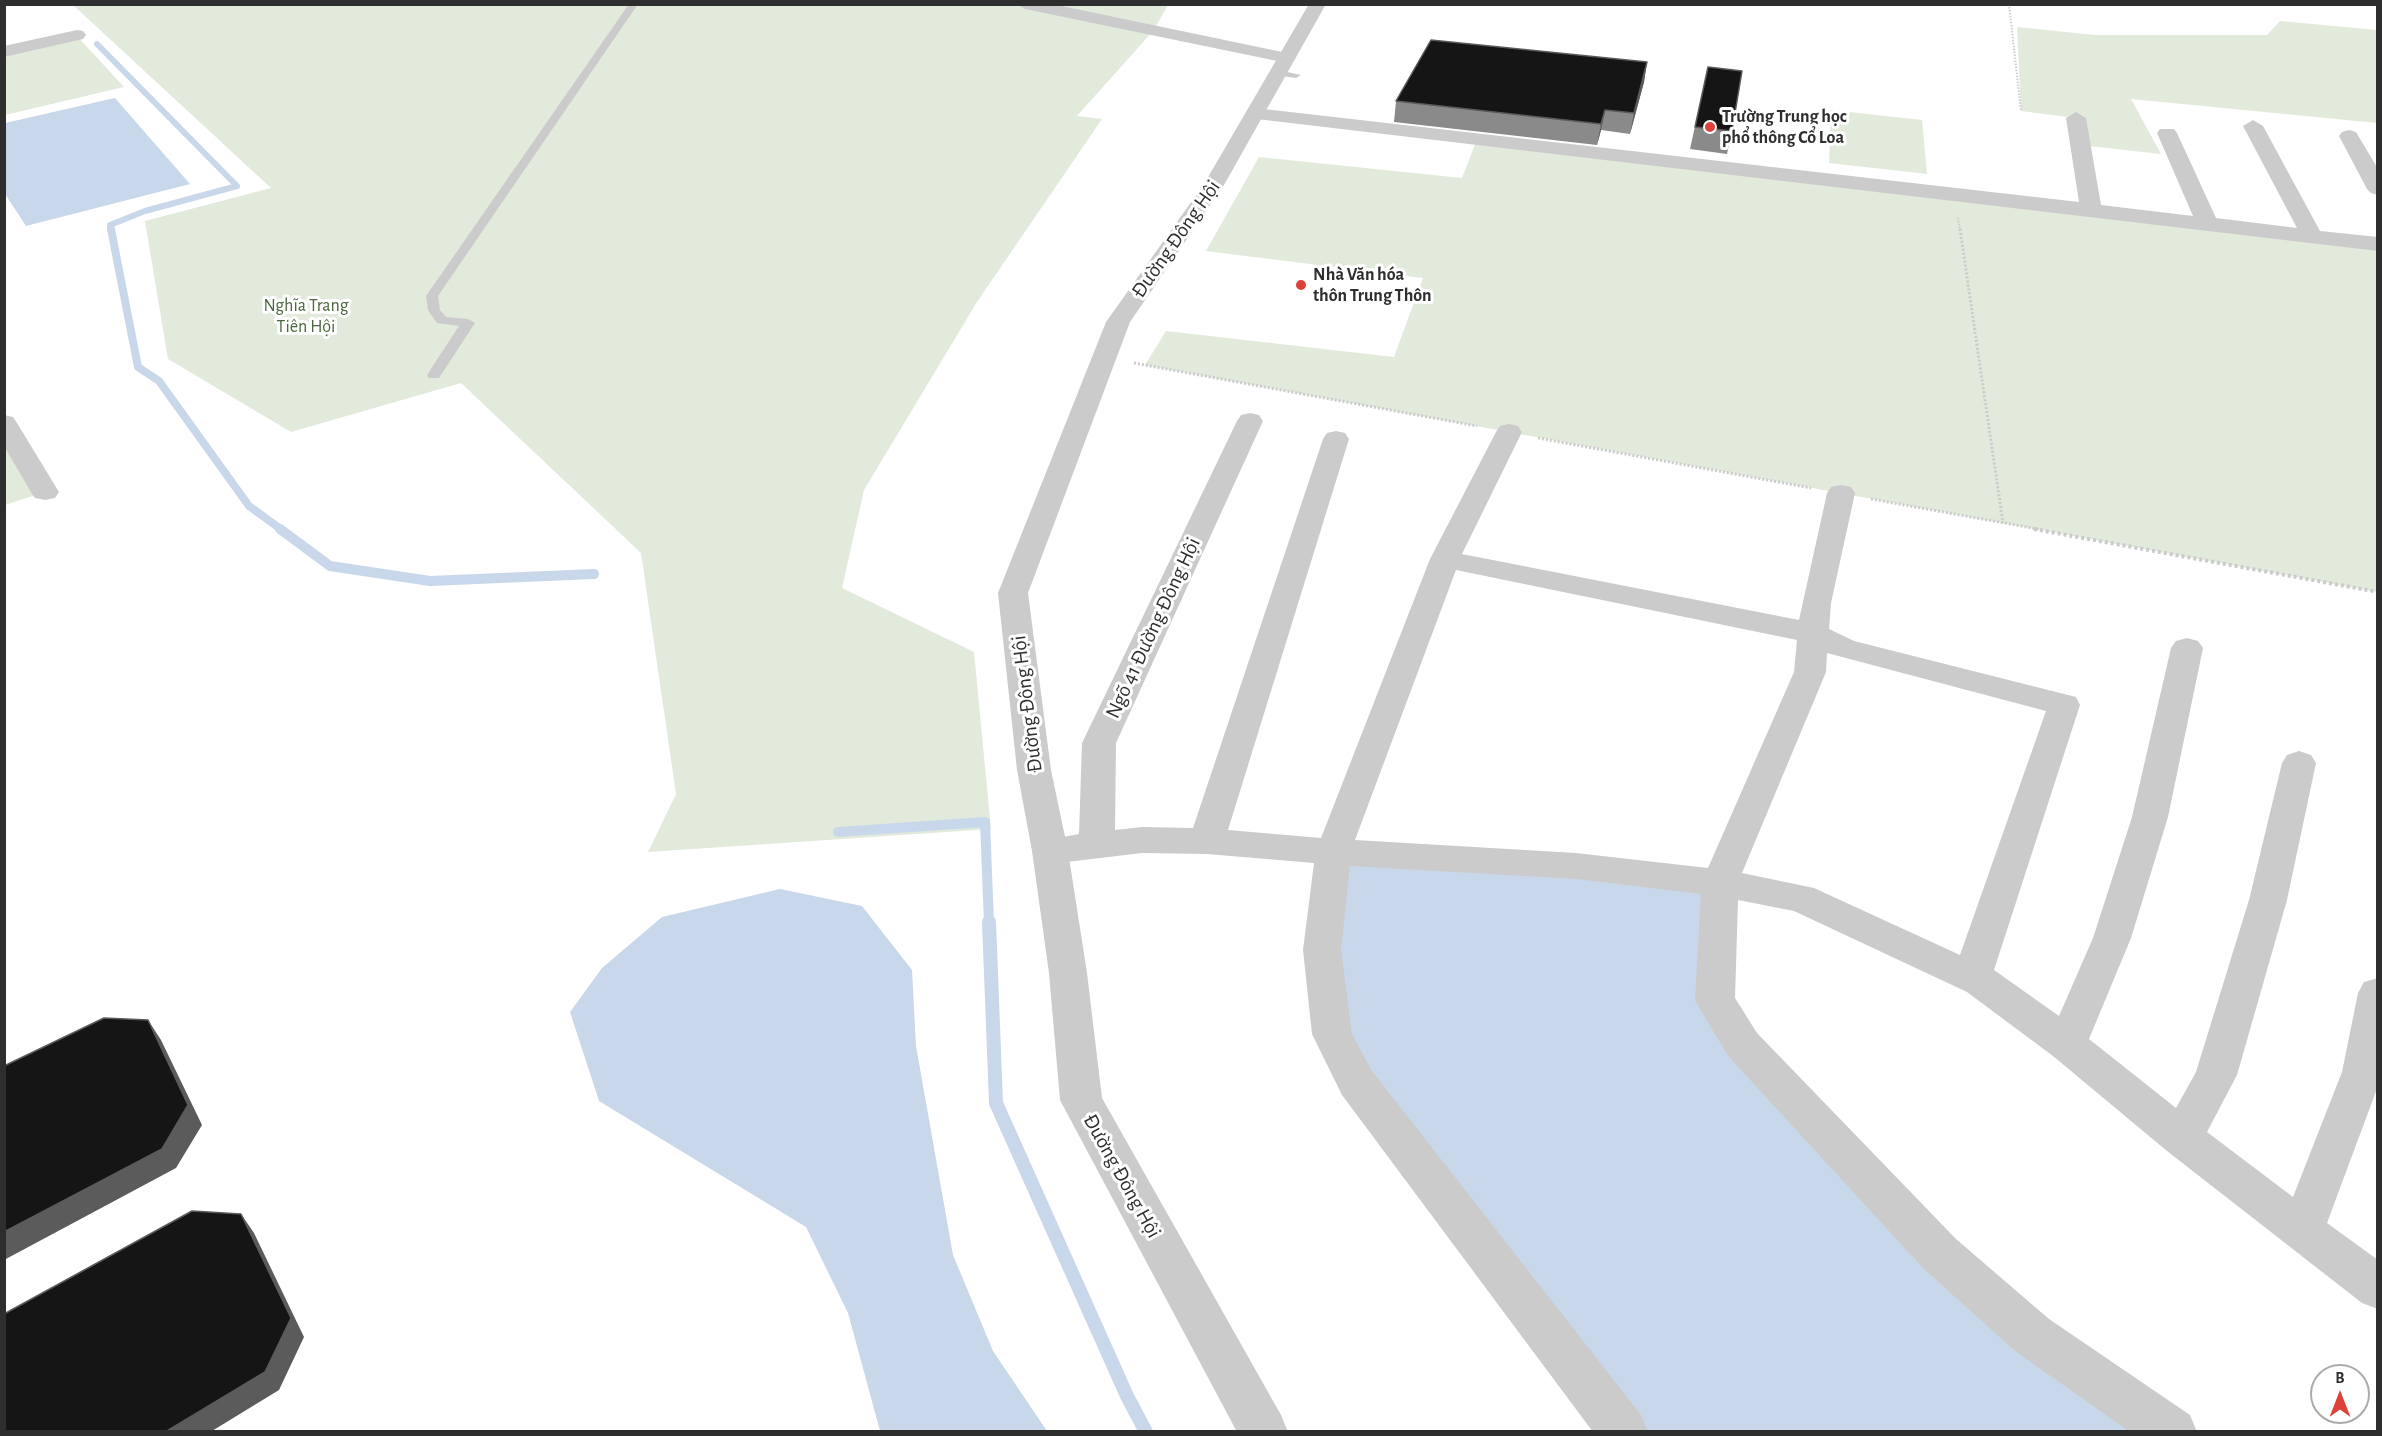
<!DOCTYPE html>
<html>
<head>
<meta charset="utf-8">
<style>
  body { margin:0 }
  #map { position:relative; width:2382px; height:1436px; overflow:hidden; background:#fff; font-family:"Alegreya Sans",sans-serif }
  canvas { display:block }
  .frame { position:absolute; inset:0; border:6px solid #2e2e2e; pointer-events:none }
  .north { position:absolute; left:2310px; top:1364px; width:60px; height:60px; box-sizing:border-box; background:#fff; border:2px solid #ababab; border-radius:50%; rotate:0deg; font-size:16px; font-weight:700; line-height:24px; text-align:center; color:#2e2e2e }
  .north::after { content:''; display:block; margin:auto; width:21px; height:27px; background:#dd4137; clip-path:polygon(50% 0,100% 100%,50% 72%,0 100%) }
</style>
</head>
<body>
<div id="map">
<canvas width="2382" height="1436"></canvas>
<div class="frame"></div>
<div class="north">B</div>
</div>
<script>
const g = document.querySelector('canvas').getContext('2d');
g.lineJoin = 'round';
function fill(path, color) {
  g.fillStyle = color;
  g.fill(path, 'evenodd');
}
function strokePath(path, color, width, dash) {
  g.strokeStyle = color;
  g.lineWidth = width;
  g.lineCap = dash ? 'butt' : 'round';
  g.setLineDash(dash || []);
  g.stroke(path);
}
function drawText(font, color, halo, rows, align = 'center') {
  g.font = font + ' "Alegreya Sans",sans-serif';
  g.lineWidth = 6;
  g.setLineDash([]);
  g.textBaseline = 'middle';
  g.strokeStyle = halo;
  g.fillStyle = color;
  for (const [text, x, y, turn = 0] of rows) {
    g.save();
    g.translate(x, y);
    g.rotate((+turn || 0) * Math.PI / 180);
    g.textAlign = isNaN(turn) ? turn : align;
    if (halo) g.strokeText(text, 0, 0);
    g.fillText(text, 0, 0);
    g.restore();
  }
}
fill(new Path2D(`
  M73,5H1168L1153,31L1077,116L1102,119L977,302L864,490L842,588L974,652L991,829L648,852L676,794L641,553L461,383L291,432L168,359L145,221L271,188Z
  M2280,21L2377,30V123L2131,99L2161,154L2080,145L2076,118L2021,111L2017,27L2095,35H2267Z
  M77,36L124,87L5,115L4,52Z
  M1831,110L1922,120L1927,174L1829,163Z
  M1477,139L2377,243V592L1145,365L1166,331L1394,357L1423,278L1206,251L1259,157L1462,178Z
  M4,423L45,492L5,505H4Z`), '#e2eadc');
fill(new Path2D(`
  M115,98L190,184L26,226L5,194V123Z
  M1333,852L1720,883L1715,1000L1809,1112L2173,1431H1624L1357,1083L1322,950Z
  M780,889L862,906L912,970L916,1046L953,1255L993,1351L1047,1431H880L848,1313L806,1227L599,1101L570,1012L602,968L662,917Z`), '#c8d8ea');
strokePath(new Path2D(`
  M97,44L237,186L145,211L110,225L111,230`), '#c8d8ea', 6);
strokePath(new Path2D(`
  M111,229L138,367L159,381L249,506L282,530`), '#c8d8ea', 8);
strokePath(new Path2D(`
  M280,529L330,566L430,581L594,574
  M838,832L985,822L989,923`), '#c8d8ea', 10);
strokePath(new Path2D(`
  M989,922L996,1103L1127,1396L1146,1432`), '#c8d8ea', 14);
strokePath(new Path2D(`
  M2009,4L2021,111
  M1958,218L1960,230`), '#cbcbcb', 2, [1.5, 1.5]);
strokePath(new Path2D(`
  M1960,229L2003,523
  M1134,363L1477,426
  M1538,438L1811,488
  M1871,499L2043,530`), '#cbcbcb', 3, [2, 2]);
strokePath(new Path2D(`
  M2034,529L2378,592`), '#cbcbcb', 4, [3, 3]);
fill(new Path2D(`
  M629,4H638L438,296L440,310L446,317L468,319L475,323L439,378H429L427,375L459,326L437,323L428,310L426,296Z
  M1278,70L1301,75L1296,78L1274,75V71Z`), '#cbcbcb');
fill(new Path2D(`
  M1017,4H1052L1287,53L1296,58L1287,63L1025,9Z
  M1255,108L2079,202L2066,118L2076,112L2086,118L2101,205L2193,216L2157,133L2160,129H2174L2177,133L2216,218L2297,228L2243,126L2253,120L2263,126L2320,231L2378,237V251L1248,118L1245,114L1248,110Z
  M2349,130L2356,132L2378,169V195L2371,193L2367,189L2339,136L2342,132Z
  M1250,413L1259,415L1263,421L1116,743L1115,830L1142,827L1193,828L1323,439L1327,433L1336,431L1345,433L1349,439L1228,830L1321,838L1430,559L1496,432L1500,426L1509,424L1518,426L1522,432L1462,554L1799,620L1827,493L1831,487L1841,485L1851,487L1855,493L1831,603L1829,629L1854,641L2076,697L2080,705L1994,970L2059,1016L2093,938L2132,817L2171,648L2176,641L2187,638L2198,641L2203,648L2168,817L2131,938L2089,1039L2176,1108L2196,1072L2249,900L2282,763L2287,755L2299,751L2311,755L2316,763L2287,900L2237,1075L2207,1132L2293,1197L2342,1072L2358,993L2364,982L2378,978V1086L2327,1223L2378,1260V1309L2362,1303L2167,1151L2053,1056L1967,992L1794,911L1738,900L1735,998L1757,1033L1956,1239L2049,1319L2190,1415L2197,1432H2130L2015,1351L1924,1269L1729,1057L1701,1011L1695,1000L1701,894L1576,879L1350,866L1341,950L1352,1034L1372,1071L1641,1415L1648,1432H1593L1342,1095L1312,1034L1303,950L1314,863L1207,854L1142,853L1050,864L1037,860L1032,851L1037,842L1079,834L1082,743L1237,421L1241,415ZM1456,570L1797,640L1794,672L1708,868L1576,853L1355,840ZM1827,653L2046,711L1960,955L1814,888L1742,873L1826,672Z`), '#cbcbcb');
fill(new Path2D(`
  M1309,4H1326L1224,185L1130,322L1028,593L1051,770L1068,851L1087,973L1102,1098L1281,1415L1288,1432H1237L1060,1100L1049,973L1032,851L1017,770L998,593L1106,322L1204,184Z
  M77,30L83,31L86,35L83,39L4,57V46Z
  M4,415L13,417L17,423L59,492L55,498L45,500L35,498L31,492L4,446Z`), '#cbcbcb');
fill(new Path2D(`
  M1647,62L1644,82L1630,134L1601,130L1597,145L1394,122L1396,101Z
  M1708,67L1732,131L1727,154L1690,149Z`), '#8a8a8a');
fill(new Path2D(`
  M1647,62L1644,82L1630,134L1634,113Z
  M1605,110L1601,130L1597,145L1601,124Z
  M148,1020L161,1040L202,1125L176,1168L4,1260V1232Z
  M241,1214L254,1233L304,1337L279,1390L212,1431H167Z`), '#5b5b5b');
const building = new Path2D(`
  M1431,40L1647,62L1634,113L1605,110L1601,124L1396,101Z
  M1708,67L1742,71L1732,131L1695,127Z
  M104,1018L148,1020L188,1105L162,1149L4,1232V1066Z
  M192,1211L241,1214L291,1318L265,1372L167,1431H4V1314Z`);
fill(building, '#151515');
strokePath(building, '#5b5b5b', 1.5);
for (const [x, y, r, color] of [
  [1710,127,6,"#dd4137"],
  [1301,285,6,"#dd4137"]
]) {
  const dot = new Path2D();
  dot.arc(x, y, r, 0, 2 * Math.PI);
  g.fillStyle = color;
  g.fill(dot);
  strokePath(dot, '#fff', 2);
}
drawText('bold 18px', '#2e2e2e', '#fff', [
  ["Trường Trung học",1722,117],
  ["phổ thông Cổ Loa",1722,138],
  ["Nhà Văn hóa",1313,275],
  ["thôn Trung Thôn",1313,296]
], 'left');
drawText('18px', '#4b673d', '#fff', [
  ["Nghĩa Trang",306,306],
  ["Tiên Hội",306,327]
]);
drawText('21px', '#2e2e2e', '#fff', [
  ["Đường Đông Hội",1176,239,-55],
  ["Ngõ 41 Đường Đông Hội",1153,628,-65],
  ["Đường Đông Hội",1027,704,-97],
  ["Đường Đông Hội",1122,1176,61]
]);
</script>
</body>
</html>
